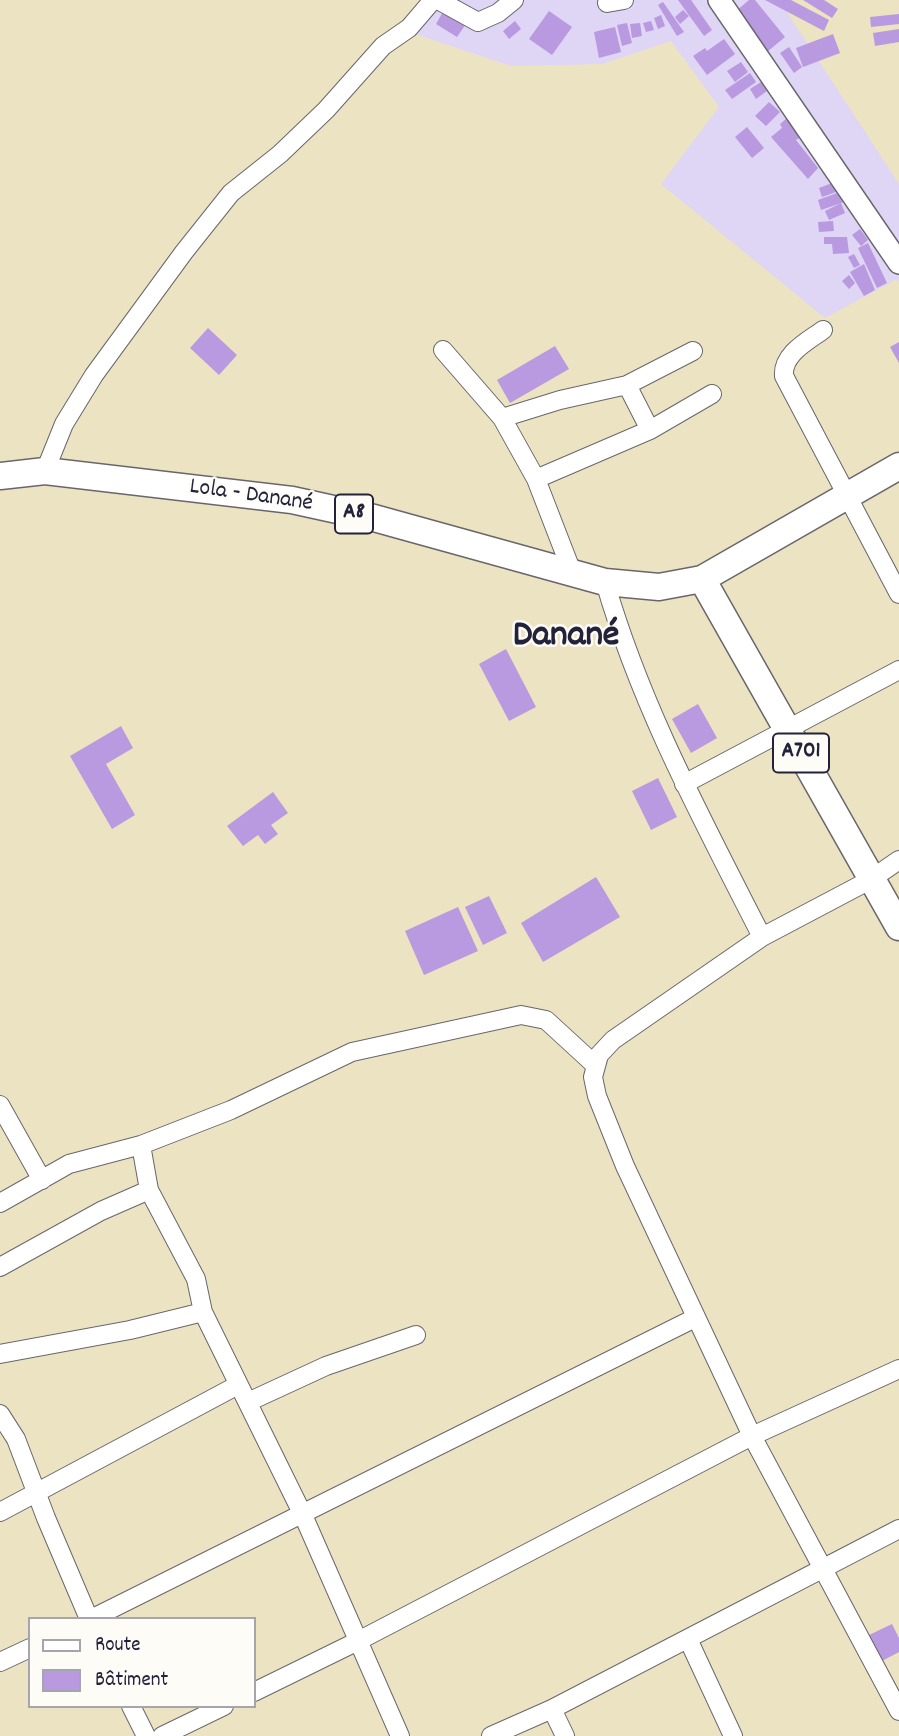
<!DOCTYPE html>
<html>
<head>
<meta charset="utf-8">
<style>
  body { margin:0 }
  #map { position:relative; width:899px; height:1736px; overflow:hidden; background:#ebe3c2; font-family:Dekko,sans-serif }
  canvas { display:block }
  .legend { position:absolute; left:28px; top:1617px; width:228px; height:91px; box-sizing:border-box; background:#fdfcf7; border:2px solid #a5a5ac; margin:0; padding:9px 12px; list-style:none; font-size:21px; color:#22223b }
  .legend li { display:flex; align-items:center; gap:14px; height:35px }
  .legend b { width:35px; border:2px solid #a5a5ac }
</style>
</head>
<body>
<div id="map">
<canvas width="899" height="1736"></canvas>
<ul class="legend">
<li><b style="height:9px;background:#fff"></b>Route</li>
<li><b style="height:19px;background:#b999df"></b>Bâtiment</li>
</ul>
</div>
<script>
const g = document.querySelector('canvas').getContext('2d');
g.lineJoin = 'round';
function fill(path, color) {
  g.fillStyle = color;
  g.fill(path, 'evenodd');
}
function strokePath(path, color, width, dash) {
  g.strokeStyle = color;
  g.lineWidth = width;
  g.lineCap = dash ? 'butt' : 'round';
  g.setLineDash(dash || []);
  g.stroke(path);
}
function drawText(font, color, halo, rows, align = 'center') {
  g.font = font + ' Dekko,sans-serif';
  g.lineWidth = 5;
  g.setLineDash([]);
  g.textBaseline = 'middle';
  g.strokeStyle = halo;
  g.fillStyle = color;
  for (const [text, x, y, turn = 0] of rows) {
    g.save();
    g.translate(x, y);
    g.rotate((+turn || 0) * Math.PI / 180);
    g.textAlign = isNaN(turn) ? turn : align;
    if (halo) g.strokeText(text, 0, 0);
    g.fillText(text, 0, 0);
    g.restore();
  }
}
fill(new Path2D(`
  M434,0H779L899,184V282L897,279L825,318L661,184L719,107L671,41L602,64L511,66L412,33Z`), '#dfd5f5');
fill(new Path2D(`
  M678,0H691L712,30L704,36Z
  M749,0H755L785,37L767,52L735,12Z
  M765,0H791L829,20L824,31Z
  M803,0H824L838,9L832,18Z
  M663,2L684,32L677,36L658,5Z
  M444,10L466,24L457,37L436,24Z
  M683,10L689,16L680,24L675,17Z
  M549,11L572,27L552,55L529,39Z
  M899,14V24L871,27L870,17Z
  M661,15L665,26L658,29L654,18Z
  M515,21L521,29L509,39L503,31Z
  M651,21L654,30L646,32L643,23Z
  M627,23L632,43L622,46L617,25Z
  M640,23L642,36L632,38L630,24Z
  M615,27L621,52L599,58L594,32Z
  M899,29V42L875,46L873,33Z
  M833,34L840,53L803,67L796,48Z
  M724,39L735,54L707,75L693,56L705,48L707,51Z
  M789,47L802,67L794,73L780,53Z
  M741,62L748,72L735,82L727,71Z
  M750,73L756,82L732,99L725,90Z
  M761,82L767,91L756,99L750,89Z
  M769,102L780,112L766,126L755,116Z
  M787,118L801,137L796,140L818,168L808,179L771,137L782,128L780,124Z
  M747,127L764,148L752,158L735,137Z
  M832,183L836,192L822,197L819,188Z
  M840,192L844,202L821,210L818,200Z
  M841,203L845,213L829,220L825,211Z
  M833,221L834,231L819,232L818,222Z
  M860,229L868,240L861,246L852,235Z
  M824,237H847L849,253L833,254L832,244H824Z
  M868,243L887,283L877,288L858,248Z
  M854,254L860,265L854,268L848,257Z
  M864,264L875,290L864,296L850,272Z
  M849,275L855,283L849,289L842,281Z
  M208,328L237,355L219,375L190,348Z
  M899,342V363L890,347Z
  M555,346L569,369L510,403L497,380Z
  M506,649L536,707L509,721L479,664Z
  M698,704L717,738L691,753L672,719Z
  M121,726L133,748L106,764L135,815L112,829L70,756Z
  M658,778L677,817L651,830L632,791Z
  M273,792L288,813L271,825L278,834L265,844L258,835L243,846L227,826Z
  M596,877L620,917L543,962L521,923Z
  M489,896L507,933L483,945L465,907Z
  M458,907L478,951L424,975L405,931Z
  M892,1624L899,1638V1652L882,1661L869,1635Z`), '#b999df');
const minor = new Path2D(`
  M438,0L478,22L498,13L514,0
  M607,3L624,0
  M823,330C808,341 782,354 784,376L899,594
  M443,350L502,418L536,479
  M502,418L560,400L627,385
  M650,430L627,385L693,351
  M45,471L64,424L94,375L184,252L231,193L280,154L326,110L383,46L409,28L433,0
  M572,572L536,479L650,430L712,394
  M605,582C641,707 703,821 762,937L613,1040L599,1055L593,1077L597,1096L625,1166L752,1436L899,1711
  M684,784L899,670
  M762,937L870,880L899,860
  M0,1105L42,1180
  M0,1203L69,1164L141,1145
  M0,1267L101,1211L149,1190
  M0,1354L130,1330L203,1312
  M248,1402L326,1366L416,1335
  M0,1414L16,1439L46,1518L89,1619
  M0,1512L238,1385
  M91,1619L695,1318
  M688,1639L733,1736
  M0,1662L30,1648
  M254,1692L358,1641L752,1436L899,1369
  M131,1706L146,1736
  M552,1709L565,1736
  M162,1736L224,1706
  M400,1736L303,1515L203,1312L196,1279L149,1190L141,1145L231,1110L352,1052L521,1015L546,1020L594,1064
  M491,1736L552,1709L899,1529`);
const tertiary = new Path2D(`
  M719,0L899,263`);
const primary = new Path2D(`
  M0,476L45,471L292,500L374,518L605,582L659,587L702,579L899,466
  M702,579L899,927`);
strokePath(minor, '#68666a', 20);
strokePath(tertiary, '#68666a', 24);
strokePath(primary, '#68666a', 29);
strokePath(minor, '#fff', 18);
strokePath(tertiary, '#fff', 21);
strokePath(primary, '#fff', 26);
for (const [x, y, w] of [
  [354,514,38],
  [801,753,56]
]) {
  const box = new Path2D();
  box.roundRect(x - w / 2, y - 19.5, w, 39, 5);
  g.fillStyle = '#fdfcf7';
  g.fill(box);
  strokePath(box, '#22223b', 2);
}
drawText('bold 23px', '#22223b', null, [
  ["A8",354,514],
  ["A701",801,753]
]);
drawText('24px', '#22223b', '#fdfcf7', [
  ["Lola - Danané",251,497,8]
]);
drawText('bold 38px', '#22223b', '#fdfcf7', [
  ["Danané",566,639]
]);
</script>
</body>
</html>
